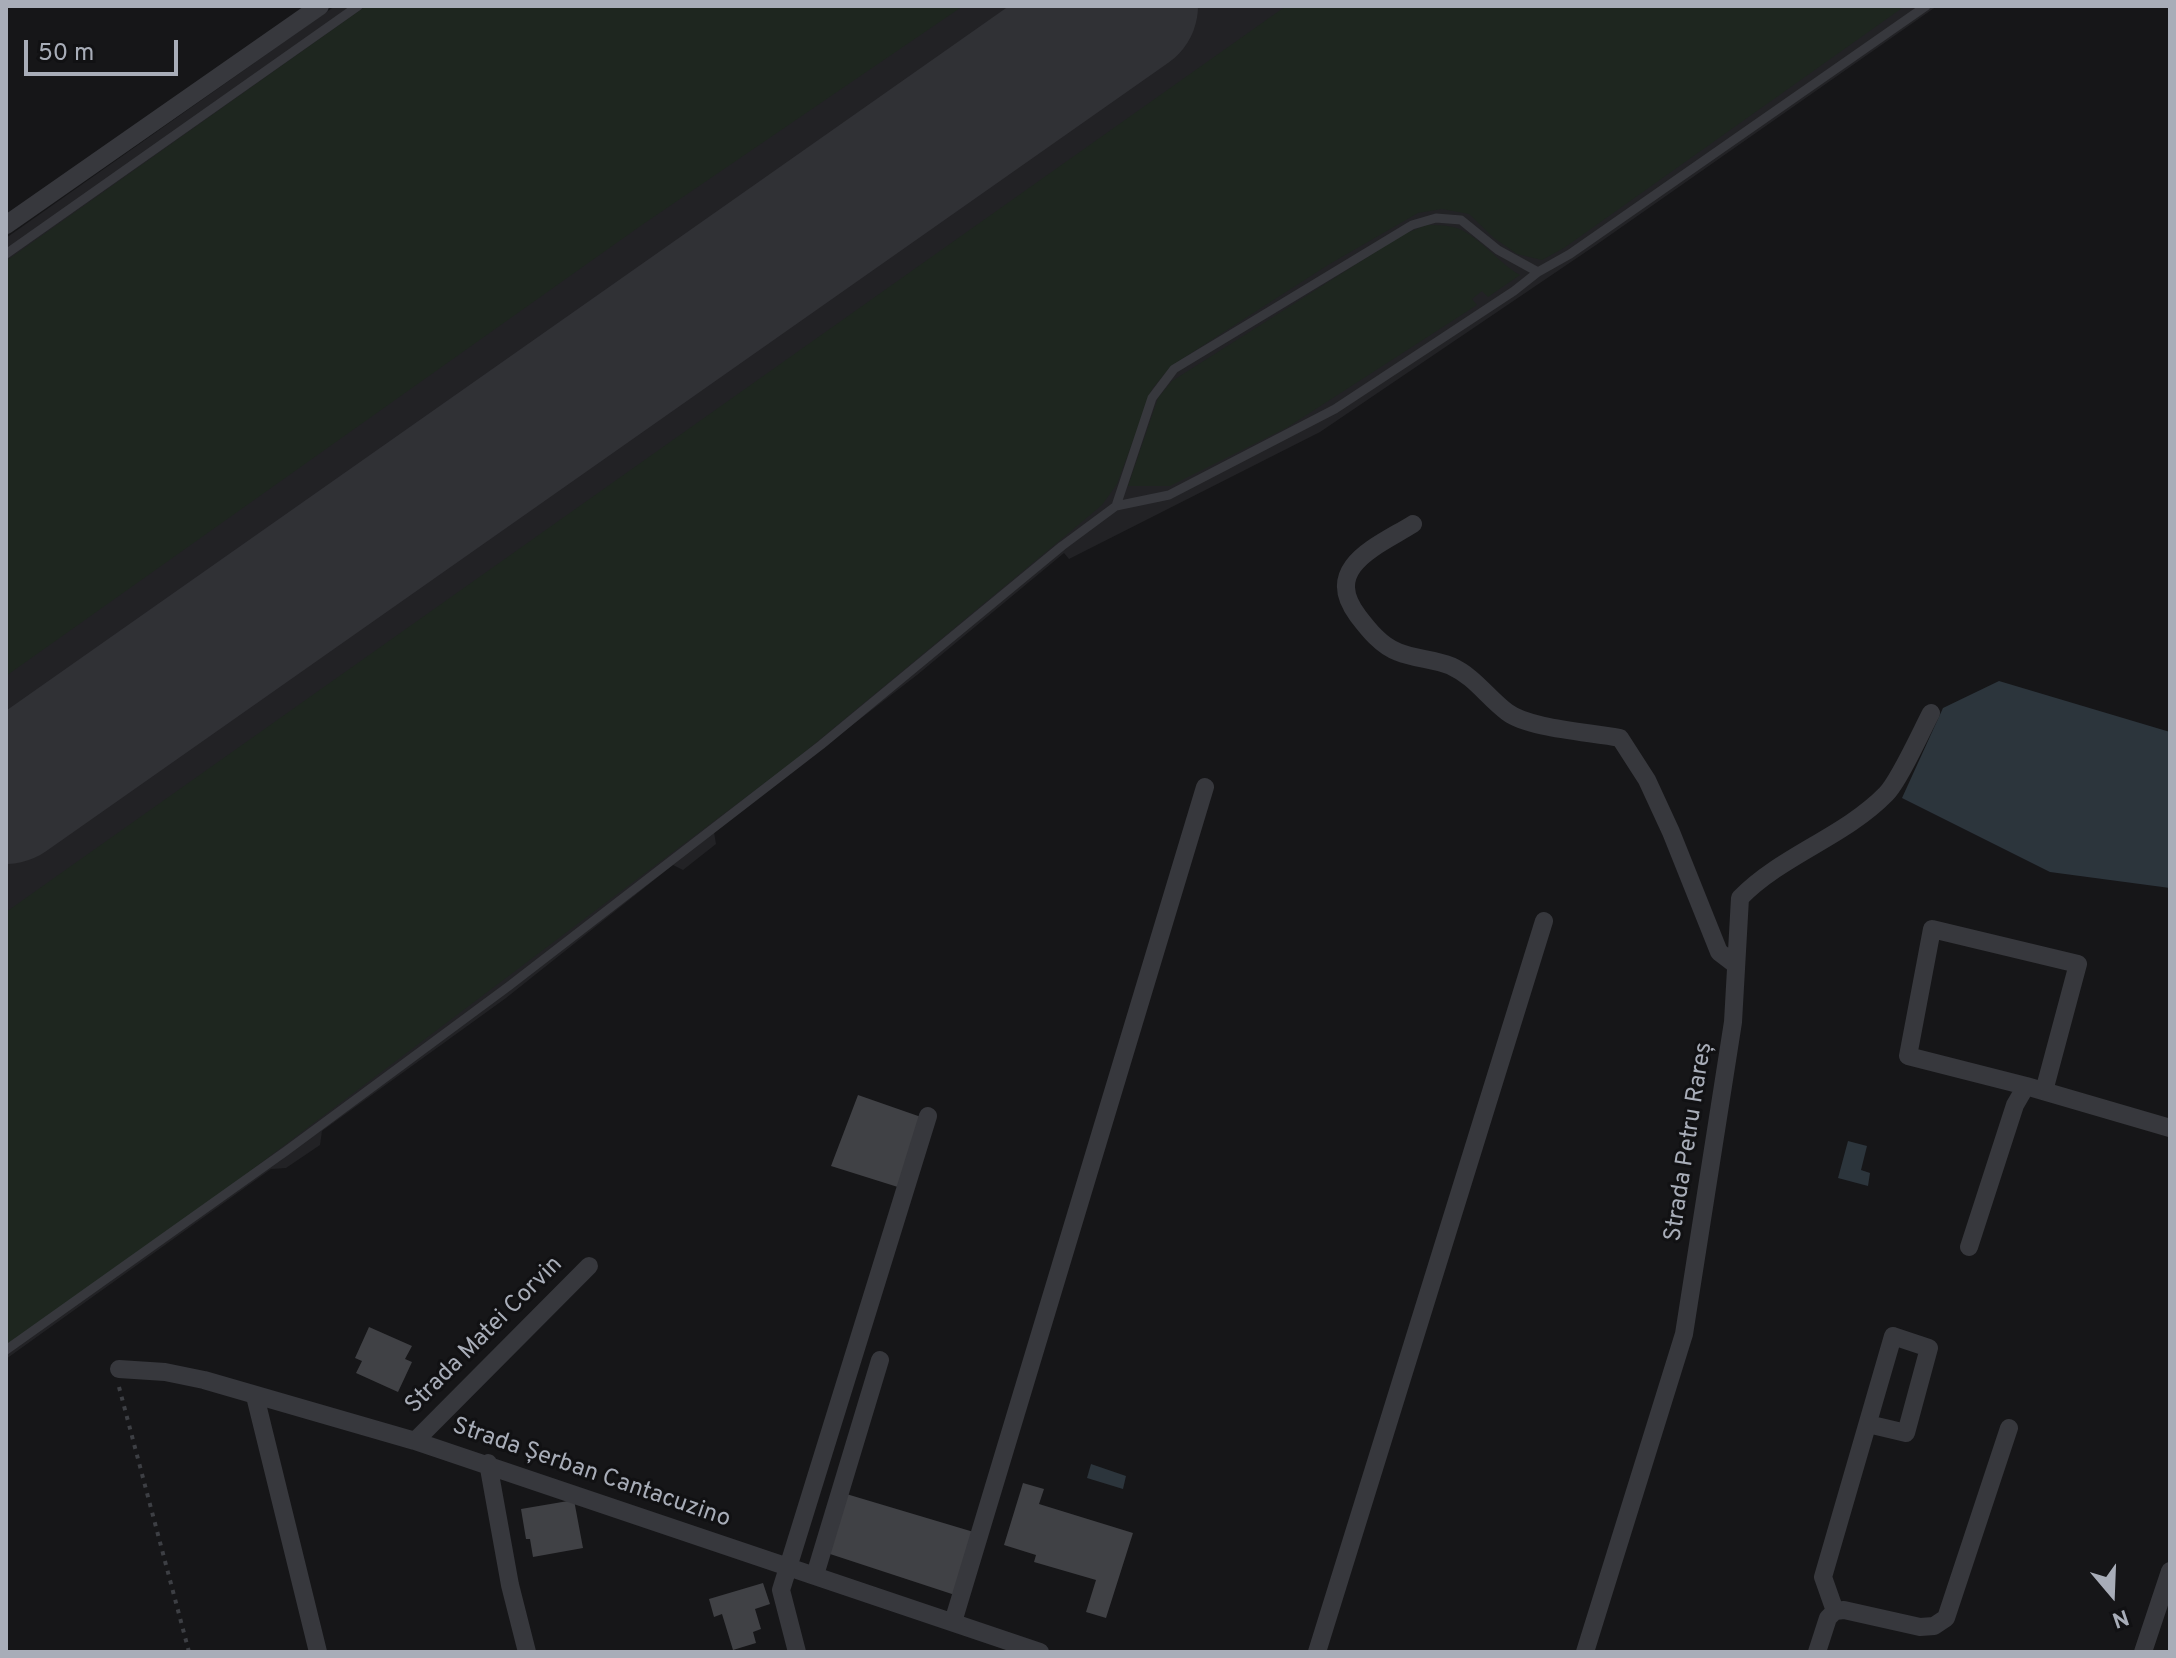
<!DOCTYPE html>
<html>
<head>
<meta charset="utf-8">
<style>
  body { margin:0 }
  #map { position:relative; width:2176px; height:1658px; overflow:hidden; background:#161618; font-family:Overpass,sans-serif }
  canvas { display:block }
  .frame { position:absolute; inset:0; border:8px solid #a8adb8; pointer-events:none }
  .north { position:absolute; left:2072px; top:1554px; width:80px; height:80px; -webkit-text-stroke:6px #111113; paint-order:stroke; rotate:161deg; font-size:22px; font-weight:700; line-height:32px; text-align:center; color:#a8adb8 }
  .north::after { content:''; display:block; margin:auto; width:28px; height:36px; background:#a8adb8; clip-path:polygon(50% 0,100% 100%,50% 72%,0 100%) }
  .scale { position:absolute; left:24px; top:40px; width:154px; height:36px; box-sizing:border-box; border:4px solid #a8adb8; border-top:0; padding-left:10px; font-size:24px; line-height:28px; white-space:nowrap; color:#a8adb8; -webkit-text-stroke:6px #111113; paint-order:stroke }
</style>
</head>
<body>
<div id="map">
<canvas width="2176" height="1658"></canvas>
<div class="frame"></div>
<div class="north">N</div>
<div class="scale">50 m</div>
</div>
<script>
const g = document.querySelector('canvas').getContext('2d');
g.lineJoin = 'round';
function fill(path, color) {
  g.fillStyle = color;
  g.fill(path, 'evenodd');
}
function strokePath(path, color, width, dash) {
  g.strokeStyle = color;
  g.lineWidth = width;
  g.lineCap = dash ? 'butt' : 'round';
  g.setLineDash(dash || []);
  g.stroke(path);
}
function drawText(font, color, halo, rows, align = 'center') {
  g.font = font + ' Overpass,sans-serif';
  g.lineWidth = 6;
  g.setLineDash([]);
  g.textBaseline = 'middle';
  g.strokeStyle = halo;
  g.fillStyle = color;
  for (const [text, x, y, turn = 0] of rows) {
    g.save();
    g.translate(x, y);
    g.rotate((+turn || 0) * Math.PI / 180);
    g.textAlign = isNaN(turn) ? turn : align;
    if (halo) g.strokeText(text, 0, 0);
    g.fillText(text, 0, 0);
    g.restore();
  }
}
fill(new Path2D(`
  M335,6H1937L1596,245L1320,432L1069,559L1064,553L917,675L714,832L716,844L683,870L673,865L506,998L322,1131L320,1145L286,1168L271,1169L6,1359V238Z`), '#222225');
fill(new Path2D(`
  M366,6H963L639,227L6,676V261Z
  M1286,6H1905L1564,248L1542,260L1517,254L1494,238L1469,214L1442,209L1418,213L1328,265L1171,366L1152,389L1117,484L1102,505L1064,537L795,760L225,1190L6,1345V912Z
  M1427,225C1435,225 1444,225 1453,227C1476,232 1498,263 1520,275L1488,297L1482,291L1472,299L1477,305L1288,427L1170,486H1128L1158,398L1172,381L1404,234Z`), '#1e261f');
fill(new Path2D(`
  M1999,681L2170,732V888L2050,872L1902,798L1943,708Z
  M1848,1141L1867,1146L1861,1170L1870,1173L1868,1186L1838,1178Z
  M1091,1464L1126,1476L1123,1489L1087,1478Z`), '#2c353c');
strokePath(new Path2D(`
  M6,795L1129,6`), '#303135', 138);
fill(new Path2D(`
  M858,1095L921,1117L901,1188L831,1166Z
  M369,1327L412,1346L405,1359L412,1362L398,1392L356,1373L362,1361L355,1358Z
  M1023,1483L1044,1489L1039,1504L1133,1533L1106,1618L1086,1612L1096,1580L1034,1562L1036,1555L1004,1545Z
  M843,1493L977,1533L958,1596L827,1553Z
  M574,1500L583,1548L533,1557L530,1539H526L521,1509Z
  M763,1583L770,1604L755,1609L761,1629L753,1632L756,1643L733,1650L722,1614L714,1617L709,1599Z`), '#404145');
strokePath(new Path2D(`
  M119,1387L189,1652`), '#3d3f44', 4, [4, 6]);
strokePath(new Path2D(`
  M6,254L358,6
  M1116,506L1152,398L1174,369L1412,225L1436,218L1461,220L1498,250L1538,272
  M6,1350L286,1151L509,986L821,745L1062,546L1116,506L1169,495L1335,409L1514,291L1538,272L1570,254L1926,6`), '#37383d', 9);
strokePath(new Path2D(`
  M6,225L320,6
  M1413,524C1378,546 1321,567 1358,616C1368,629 1381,646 1398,652C1415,659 1434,659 1451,666C1475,677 1487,697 1507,712C1529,729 1591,732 1620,738L1647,780L1671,832L1719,952L1736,965
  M2026,1086L1908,1056L1932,929L2078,964L2044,1091
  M1969,1247L2015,1105L2026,1086L2170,1128
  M119,1369L165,1372L204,1380L415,1441L1040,1652
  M255,1396L318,1652
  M415,1441L589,1266
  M488,1463L510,1585L527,1652
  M815,1575L880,1360
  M1835,1611L1823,1577L1893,1336L1929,1348L1906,1433L1868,1424
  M953,1622L1205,787
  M797,1652L781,1590L928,1116
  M1317,1652L1544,921
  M1585,1652L1684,1334L1733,1022L1740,898C1782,855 1844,837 1886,794C1899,781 1921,732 1931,713
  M1817,1652L1828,1618L1835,1611L1844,1610L1920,1627L1934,1626L1946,1618L2009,1428
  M2143,1652L2170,1571`), '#37383d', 18);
drawText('24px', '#a8adb8', '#111113', [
  ["Strada Petru Rareș",1690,1142,-81],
  ["Strada Matei Corvin",485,1336,-45],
  ["Strada Șerban Cantacuzino",591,1474,19]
]);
</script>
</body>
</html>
